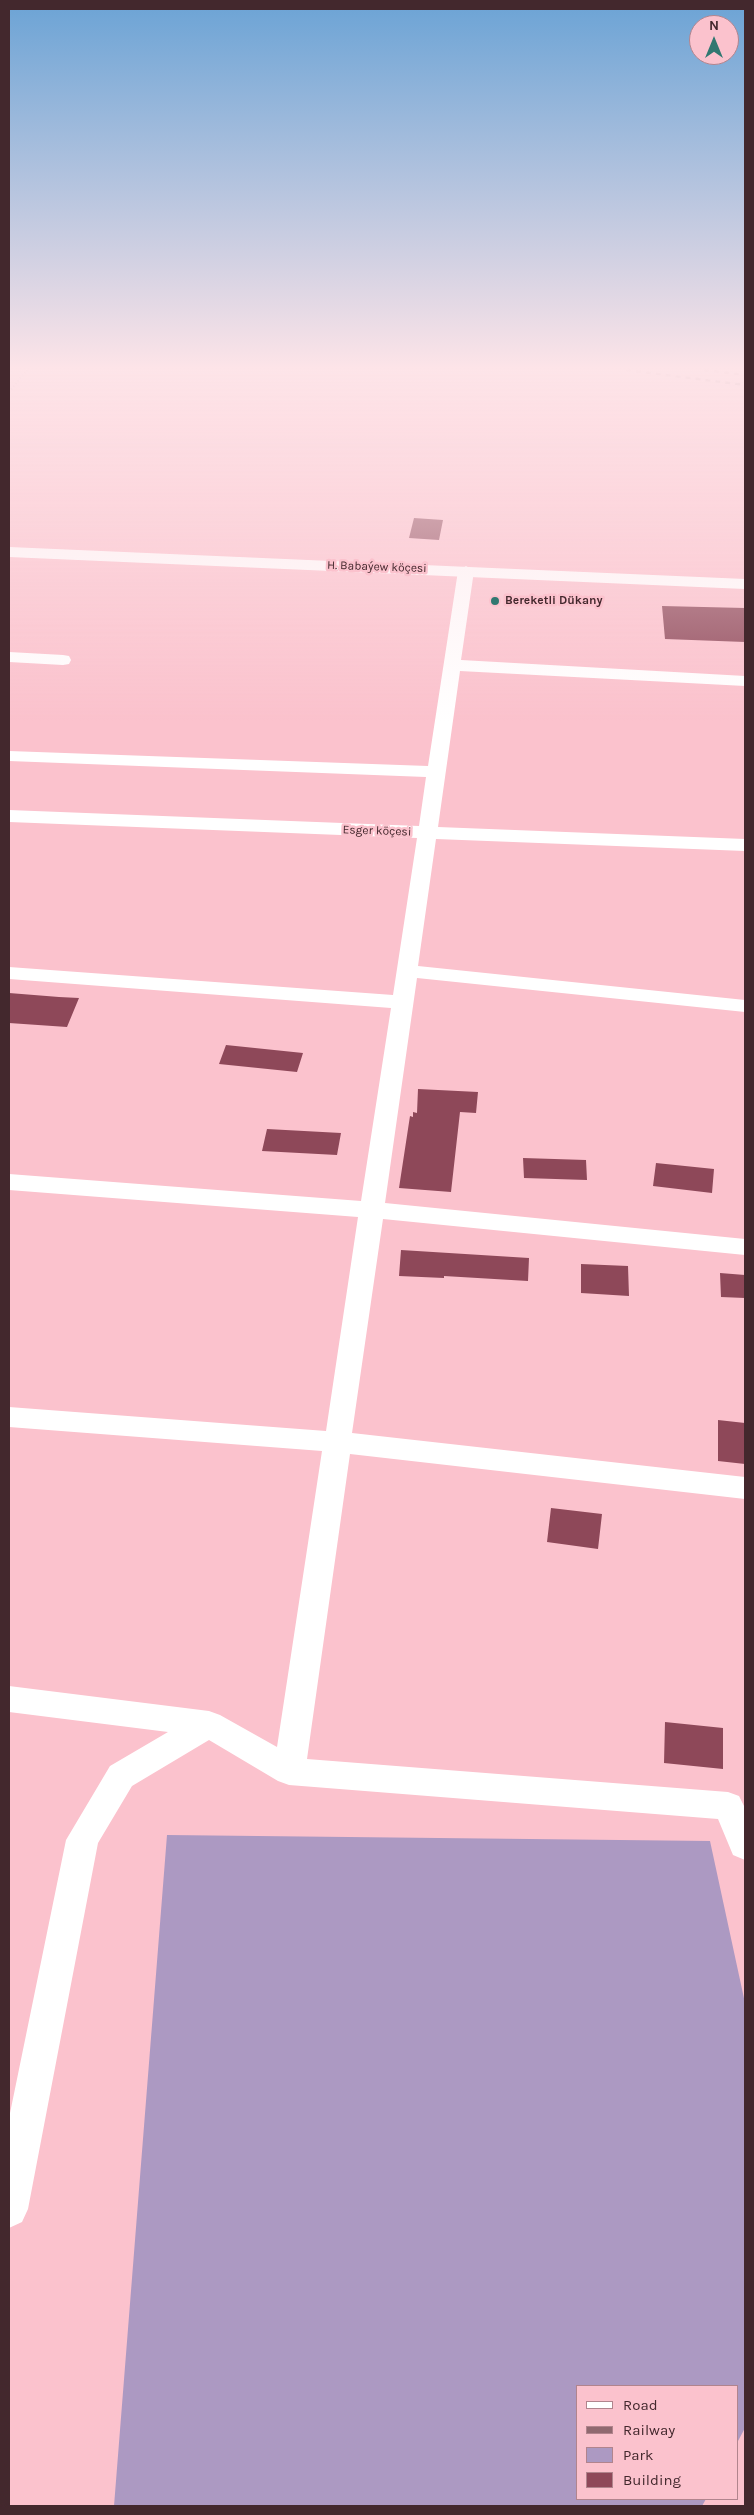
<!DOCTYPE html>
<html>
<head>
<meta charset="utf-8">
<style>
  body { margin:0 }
  #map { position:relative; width:754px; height:2515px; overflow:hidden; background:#fbc2cd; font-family:Karla,sans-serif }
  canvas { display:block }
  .frame { position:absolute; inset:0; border:10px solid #43282d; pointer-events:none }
  .legend { position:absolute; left:576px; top:2385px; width:162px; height:115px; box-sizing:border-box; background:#fbc2cd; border:1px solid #b1848d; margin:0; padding:6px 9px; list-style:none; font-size:15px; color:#43282d }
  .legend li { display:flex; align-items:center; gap:10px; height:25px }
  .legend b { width:25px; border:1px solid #b1848d }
  .north { position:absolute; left:689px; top:15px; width:50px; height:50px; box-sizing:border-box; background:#fbc2cd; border:1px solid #b1848d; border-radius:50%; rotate:0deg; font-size:14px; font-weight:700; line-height:20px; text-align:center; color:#43282d }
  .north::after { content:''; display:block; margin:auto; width:18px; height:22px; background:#317871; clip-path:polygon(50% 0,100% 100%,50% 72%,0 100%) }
</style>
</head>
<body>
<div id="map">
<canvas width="754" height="2515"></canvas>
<div class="frame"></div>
<ul class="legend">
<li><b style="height:6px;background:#fff"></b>Road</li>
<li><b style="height:6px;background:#906970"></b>Railway</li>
<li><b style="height:14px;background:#ac99c2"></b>Park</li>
<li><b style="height:14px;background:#8e4859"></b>Building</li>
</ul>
<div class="north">N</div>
</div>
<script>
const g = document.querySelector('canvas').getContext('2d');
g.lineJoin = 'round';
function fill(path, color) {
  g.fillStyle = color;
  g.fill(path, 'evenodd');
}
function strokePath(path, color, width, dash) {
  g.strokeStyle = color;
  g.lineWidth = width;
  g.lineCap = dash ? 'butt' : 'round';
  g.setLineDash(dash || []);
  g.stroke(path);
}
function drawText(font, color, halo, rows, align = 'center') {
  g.font = font + ' Karla,sans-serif';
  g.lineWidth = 5;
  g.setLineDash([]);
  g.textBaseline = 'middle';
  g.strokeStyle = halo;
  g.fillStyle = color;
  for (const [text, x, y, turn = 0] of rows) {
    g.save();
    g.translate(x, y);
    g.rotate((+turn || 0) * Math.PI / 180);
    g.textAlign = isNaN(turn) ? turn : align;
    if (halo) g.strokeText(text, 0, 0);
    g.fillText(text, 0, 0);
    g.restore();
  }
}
fill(new Path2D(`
  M167,1835L710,1841L745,2003V2428L738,2441V2386H578V2499H706L702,2506H114Z`), '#ac99c2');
fill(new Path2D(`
  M414,518L443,520L439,540L409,538Z
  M662,606L745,608V642L665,639Z
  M9,993L59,997L79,998L67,1027L9,1023Z
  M226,1045L303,1053L297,1072L219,1064Z
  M418,1089L478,1092L476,1113L460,1112L451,1192L399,1188L410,1116L413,1117V1112L417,1113Z
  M267,1129L341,1133L337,1155L262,1151Z
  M523,1158L586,1160L587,1180L524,1178Z
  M656,1163L714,1169L712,1193L653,1186Z
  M401,1250L529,1258L528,1281L444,1276V1278L399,1276Z
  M581,1264L628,1266L629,1296L581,1293Z
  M720,1273L745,1275V1298L721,1297Z
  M718,1420L745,1423V1464L718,1461Z
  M551,1508L602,1514L598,1549L547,1542Z
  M665,1722L723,1728V1769L664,1763Z`), '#8e4859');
strokePath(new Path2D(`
  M9,392L27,370`), '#b2858e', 2, [1, 2.5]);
fill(new Path2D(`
  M466,566L474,571L461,660L745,676V686L460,671L438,827L745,839V851L436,839L418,966L745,1000V1012L417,978L385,1203L745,1239V1255L383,1219L352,1433L745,1477V1499L350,1454L307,1759L728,1792L739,1796L745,1808V1860L733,1855L718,1819L289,1785L278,1781L209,1740L132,1786L98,1843L28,2209L22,2222L9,2228V2118L66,1840L110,1766L168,1732L9,1712V1686L209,1711L220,1715L277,1747L322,1451L9,1427V1407L326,1431L358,1217L9,1190V1174L361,1201L391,1008L9,979V967L393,995L417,838L9,822V810L419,826L426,777L9,761V751L428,766L458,571Z
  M9,652L63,655L69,656L71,660L69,664L63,665L9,662Z`), '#fff');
fill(new Path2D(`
  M9,547L745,579V589L9,557Z`), '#fff');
strokePath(new Path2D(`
  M626,370L745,385
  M704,370L745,375`), '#906970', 2.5, [5, 5]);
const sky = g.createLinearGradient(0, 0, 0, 722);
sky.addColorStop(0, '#6ba3d5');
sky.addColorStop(0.51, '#fde4e8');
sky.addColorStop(1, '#fde4e800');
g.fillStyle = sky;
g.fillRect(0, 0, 754, 722);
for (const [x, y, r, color] of [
  [495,601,5,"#317871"]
]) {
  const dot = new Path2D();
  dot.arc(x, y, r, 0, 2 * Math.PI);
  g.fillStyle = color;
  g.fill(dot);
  strokePath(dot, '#fbc2cd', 2);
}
drawText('12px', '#43282d', '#fbc2cd', [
  ["H. Babaýew köçesi",377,567,2],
  ["Esger köçesi",377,831,2]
]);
drawText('bold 12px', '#43282d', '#fbc2cd', [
  ["Bereketli Dükany",505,601]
], 'left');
</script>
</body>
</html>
